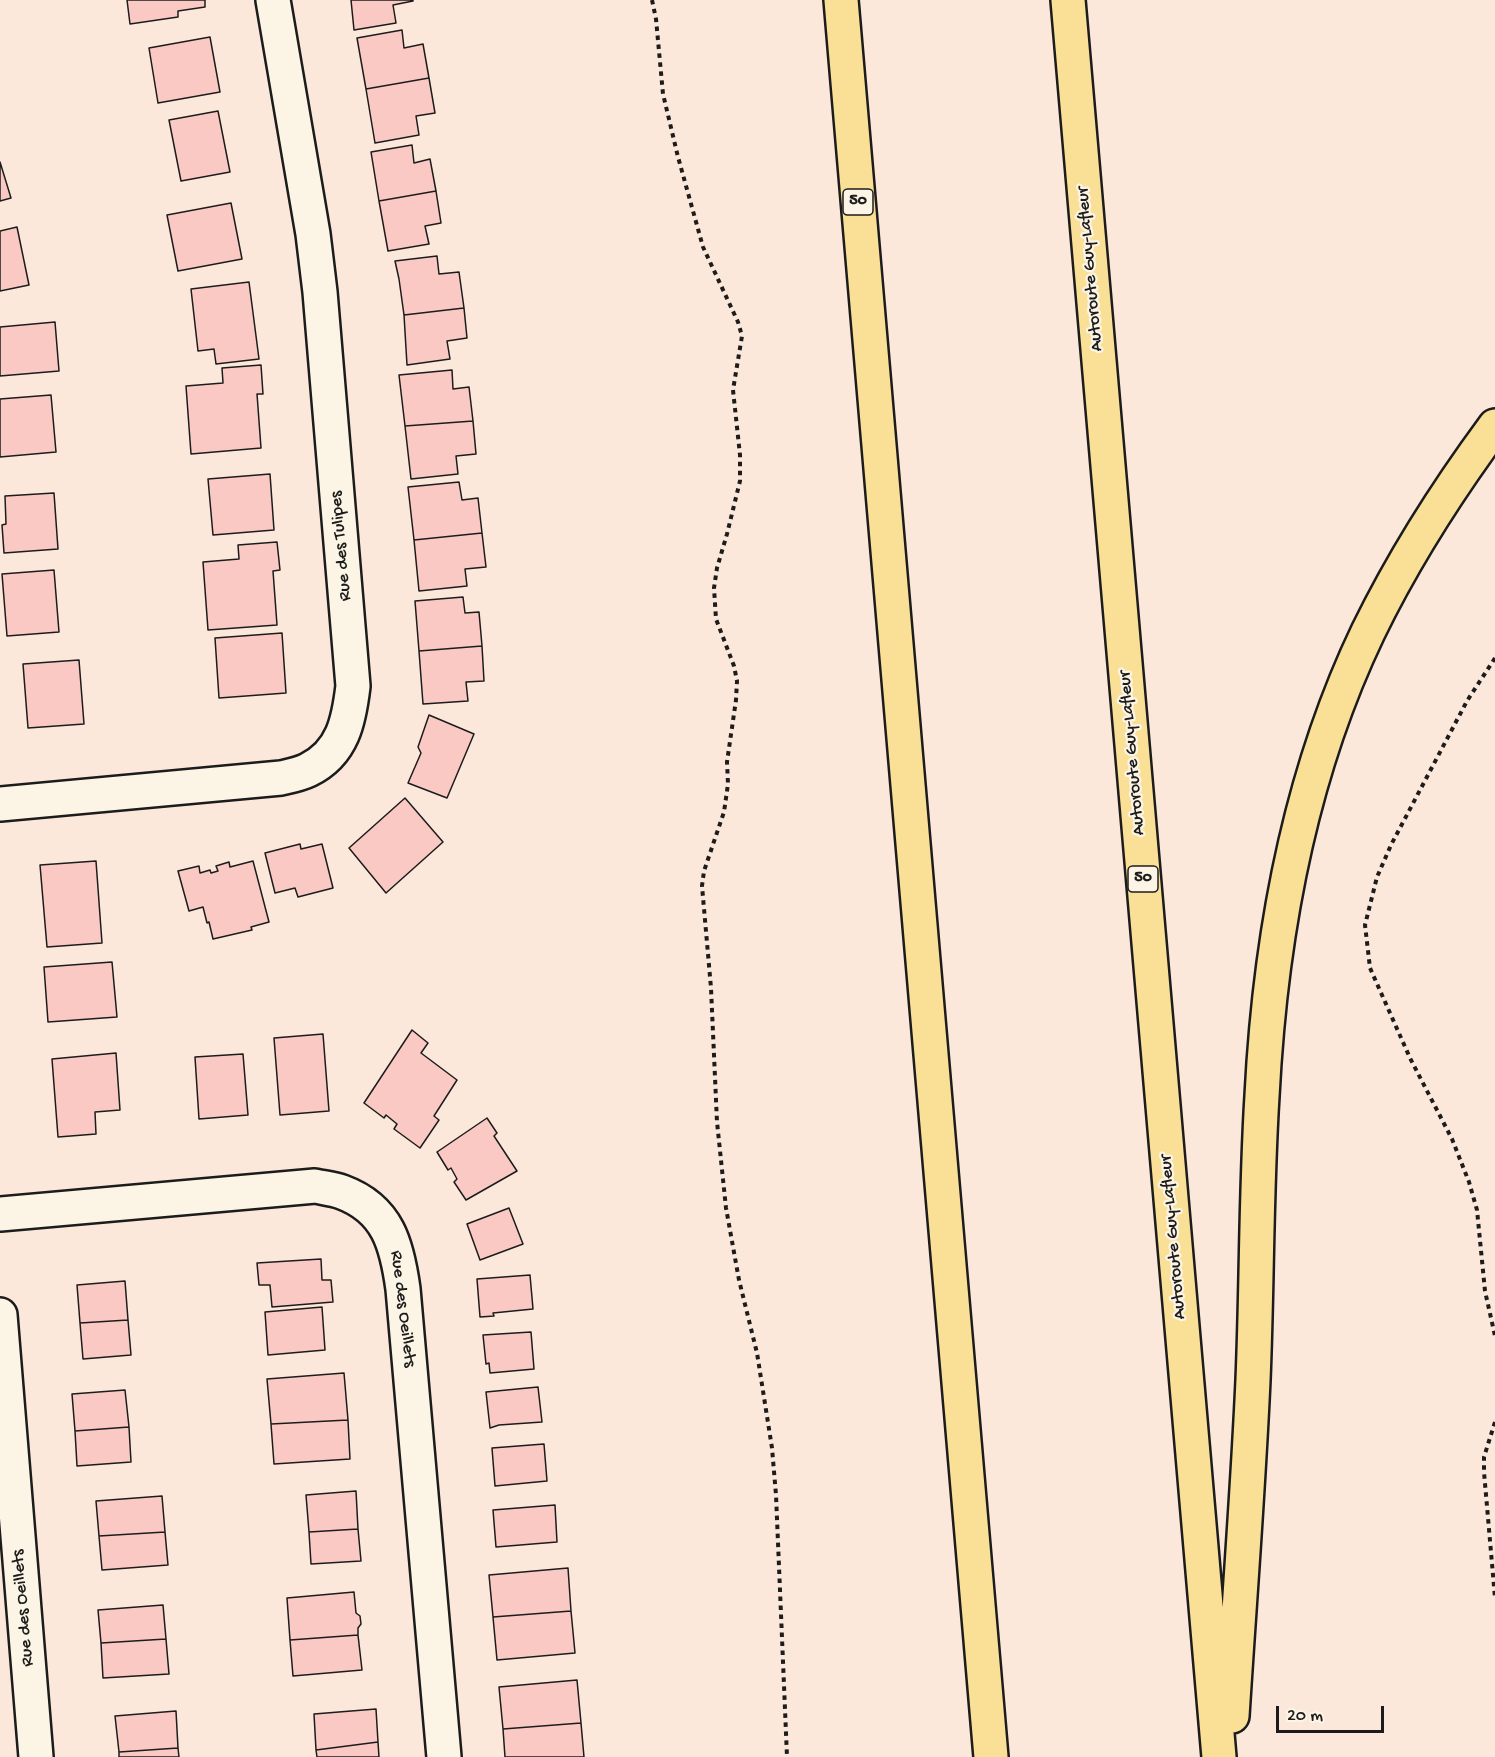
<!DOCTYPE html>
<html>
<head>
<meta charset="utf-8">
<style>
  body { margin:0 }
  #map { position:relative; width:1495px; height:1757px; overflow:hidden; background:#fbe8db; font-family:"Gochi Hand",sans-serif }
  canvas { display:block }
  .scale { position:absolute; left:1276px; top:1706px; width:108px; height:27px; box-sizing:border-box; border:3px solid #1c1c1c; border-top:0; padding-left:8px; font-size:18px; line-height:21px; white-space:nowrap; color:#1c1c1c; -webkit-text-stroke:4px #fcf5e5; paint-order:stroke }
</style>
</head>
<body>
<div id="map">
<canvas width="1495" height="1757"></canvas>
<div class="scale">20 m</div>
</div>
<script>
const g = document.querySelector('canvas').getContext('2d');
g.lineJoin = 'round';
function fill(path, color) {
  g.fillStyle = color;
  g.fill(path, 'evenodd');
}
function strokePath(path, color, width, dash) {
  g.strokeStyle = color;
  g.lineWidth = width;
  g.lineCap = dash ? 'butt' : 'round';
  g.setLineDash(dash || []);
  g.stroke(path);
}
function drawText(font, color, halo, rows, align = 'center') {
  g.font = font + ' "Gochi Hand",sans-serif';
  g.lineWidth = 4.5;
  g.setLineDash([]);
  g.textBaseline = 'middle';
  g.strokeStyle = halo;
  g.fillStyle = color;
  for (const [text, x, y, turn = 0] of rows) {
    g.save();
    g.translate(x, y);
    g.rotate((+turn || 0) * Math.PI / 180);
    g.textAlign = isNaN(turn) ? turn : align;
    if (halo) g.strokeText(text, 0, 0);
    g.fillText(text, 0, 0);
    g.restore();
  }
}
const building = new Path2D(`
  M127,0H205V7L178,11V17L130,24Z
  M351,0H413V1L393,5L396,23L354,30Z
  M402,30L404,48L423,44L429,78L366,89L357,38Z
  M210,37L220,92L158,103L149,48Z
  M429,78L435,113L416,116L419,135L375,143L366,89Z
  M218,111L230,172L181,181L169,120Z
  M412,145L414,163L430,159L436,191L379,201L371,152Z
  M0,162L11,198L0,201Z
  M436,191L441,223L425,226L429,244L388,251L379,201Z
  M231,203L242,259L178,271L167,215Z
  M17,227L29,285L0,291V231Z
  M437,256L439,274L459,272L464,308L404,315L399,279L395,261Z
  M249,282L259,359L216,364L214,349L198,351L191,289Z
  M464,308L467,338L447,341L450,359L407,365L404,315Z
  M55,322L59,371L0,376V327Z
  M261,365L263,394H257L261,448L191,454L186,386L223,383L222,368Z
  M452,370L453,389L469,387L473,421L405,426L399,375Z
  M51,395L56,452L0,457V399Z
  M473,421L476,454L456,456L458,474L411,479L405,426Z
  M270,474L274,530L213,535L208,479Z
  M459,482L462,500L478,498L482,533L414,540L408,487Z
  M54,493L58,549L4,553L2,525L6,524L5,496Z
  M482,533L486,567L465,569L467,586L419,591L414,540Z
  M277,542L280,570L273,571L277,625L208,630L203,562L239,559L238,545Z
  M54,570L59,632L7,636L2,574Z
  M463,597L465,613L479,612L482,646L419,651L415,601Z
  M282,633L286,693L219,698L215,638Z
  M482,646L484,681L466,682L468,701L423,704L419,651Z
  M79,660L84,724L28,728L23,664Z
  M429,715L474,734L447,798L408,783L421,753L418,747Z
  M405,798L443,842L386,893L349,848Z
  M300,844L301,849L322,844L333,888L298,897L295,888L275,893L265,853Z
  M96,861L102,943L47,947L40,865Z
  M253,861L269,922L251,927L252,930L213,939L209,922L207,923L203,907L189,911L178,871L199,866L200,873L210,870L211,873L218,871L216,866L229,862L230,867Z
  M112,962L117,1017L48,1022L44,967Z
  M412,1030L428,1043L421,1053L457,1080L434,1116L439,1120L420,1148L394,1129L397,1124L386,1115L384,1118L364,1103Z
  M323,1034L329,1111L280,1115L274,1038Z
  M116,1053L120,1110L95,1112L96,1134L58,1137L52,1059Z
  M243,1054L248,1115L199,1119L195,1057Z
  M487,1118L497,1133L494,1136L517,1171L466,1200L454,1182L457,1179L451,1168L448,1170L437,1152Z
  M509,1208L523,1244L480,1260L467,1224Z
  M321,1259L322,1280H331L333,1302L272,1307L270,1285H259L257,1263Z
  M530,1275L533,1309L493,1313L494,1316L480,1317L477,1279Z
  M125,1281L128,1320L80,1323L77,1285Z
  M322,1307L325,1350L268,1355L265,1312Z
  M128,1320L131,1355L83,1359L80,1323Z
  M531,1332L534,1369L490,1373L489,1363L486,1364L483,1335Z
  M344,1373L348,1420L271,1424L267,1379Z
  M538,1387L542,1422L499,1425L490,1428L486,1392Z
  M125,1390L129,1427L75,1431L72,1394Z
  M348,1420L350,1459L274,1464L271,1424Z
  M129,1427L131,1462L77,1466L75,1431Z
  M544,1444L547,1481L495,1486L492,1448Z
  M356,1491L358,1529L309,1532L306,1495Z
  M162,1496L165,1532L99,1536L96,1501Z
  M555,1505L557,1542L496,1547L493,1510Z
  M358,1529L361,1561L311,1564L309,1532Z
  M165,1532L168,1565L102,1570L99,1536Z
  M568,1568L571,1611L493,1617L489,1575Z
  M354,1592L356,1613L360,1616L361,1624L358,1628V1635L290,1640L287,1598Z
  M163,1605L166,1639L101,1643L98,1610Z
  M571,1611L575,1653L497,1660L493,1617Z
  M358,1635L362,1670L293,1676L290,1640Z
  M166,1639L169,1674L103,1678L101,1643Z
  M577,1680L581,1723L503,1729L499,1687Z
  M376,1709L378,1742L316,1750L314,1714Z
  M176,1711L178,1748L119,1752L115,1716Z
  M581,1723L584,1757H505L503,1729Z
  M378,1742L379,1757H317L316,1750Z
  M178,1748L179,1757H119V1752Z`);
fill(building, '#fac9c4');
strokePath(building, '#1c1c1c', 1.5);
const minor = new Path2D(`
  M0,804L281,778C290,776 300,774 308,770C343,753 349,720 353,686L320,292L313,234L273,0
  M0,1214L315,1186C324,1188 334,1189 342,1192C388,1209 397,1245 403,1289L444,1757
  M0,1315L36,1757`);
const motorway = new Path2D(`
  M841,0L991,1757
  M1068,0L1219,1757
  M1232,1716C1239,1604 1248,1492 1253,1380C1257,1285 1256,1191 1262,1096C1270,938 1299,776 1368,632C1403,560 1447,491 1495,426`);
strokePath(minor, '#1c1c1c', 38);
strokePath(motorway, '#1c1c1c', 38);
strokePath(new Path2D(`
  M652,0L656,19L663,94L678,157L703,247L738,322L742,336L733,390L740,455V481L727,534L717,568L714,588L716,619L734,666L737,681L736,700L727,762L728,784L724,812L704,871L702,886L711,988L717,1122L726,1208L739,1280L757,1353L772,1448L776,1495L787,1757
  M1495,658L1467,701L1391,845L1377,877L1365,925L1370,968L1410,1058L1452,1139L1469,1182L1477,1210L1485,1291L1495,1336
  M1495,1422L1484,1457V1472L1495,1598`), '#1c1c1c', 4, [4.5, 4.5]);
strokePath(minor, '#fcf5e5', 33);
strokePath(motorway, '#fadf96', 33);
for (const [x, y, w] of [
  [858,202,30],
  [1143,879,30]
]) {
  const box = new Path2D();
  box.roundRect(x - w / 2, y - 13, w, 26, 4.5);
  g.fillStyle = '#fcf5e5';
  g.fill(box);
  strokePath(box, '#1c1c1c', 1.5);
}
drawText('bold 16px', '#1c1c1c', null, [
  ["50",858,202],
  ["50",1143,879]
]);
drawText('18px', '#1c1c1c', '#fcf5e5', [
  ["Autoroute Guy-Lafleur",1091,269,-95],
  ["Rue des Tulipes",342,546,-95],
  ["Autoroute Guy-Lafleur",1133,753,-95],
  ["Autoroute Guy-Lafleur",1174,1237,-95],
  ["Rue des Oeillets",402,1309,83],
  ["Rue des Oeillets",24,1608,-95]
]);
</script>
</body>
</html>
